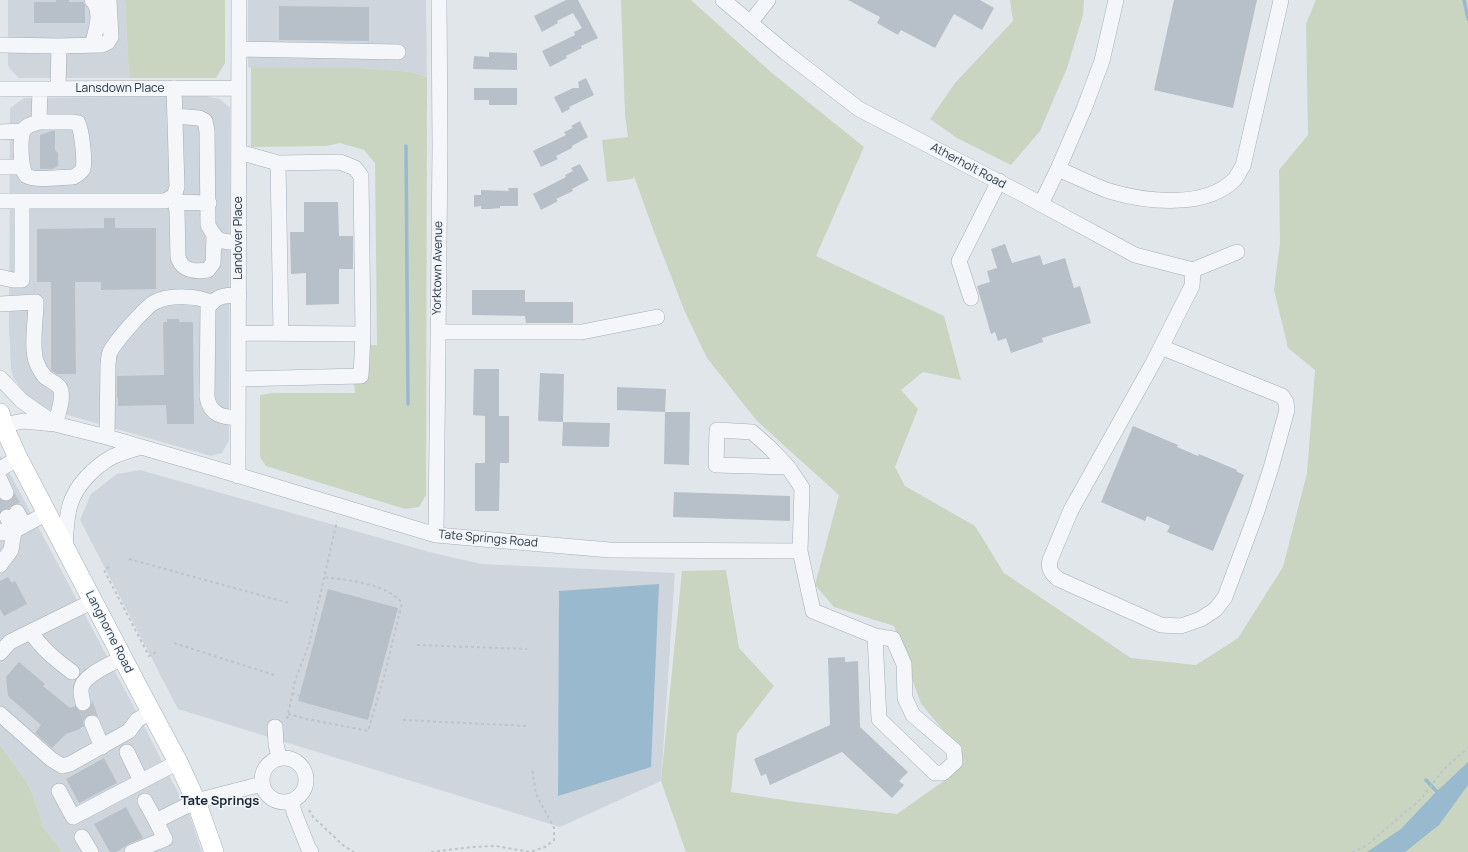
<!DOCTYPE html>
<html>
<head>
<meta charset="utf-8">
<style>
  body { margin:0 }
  canvas { display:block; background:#e1e6eb }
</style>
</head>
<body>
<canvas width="1468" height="852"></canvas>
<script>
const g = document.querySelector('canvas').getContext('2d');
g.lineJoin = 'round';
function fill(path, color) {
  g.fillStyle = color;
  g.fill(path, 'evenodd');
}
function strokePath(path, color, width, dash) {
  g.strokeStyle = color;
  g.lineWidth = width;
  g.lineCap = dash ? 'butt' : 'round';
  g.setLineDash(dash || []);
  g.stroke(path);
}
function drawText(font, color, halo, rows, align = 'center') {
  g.font = font + ' Manrope,sans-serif';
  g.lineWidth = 3;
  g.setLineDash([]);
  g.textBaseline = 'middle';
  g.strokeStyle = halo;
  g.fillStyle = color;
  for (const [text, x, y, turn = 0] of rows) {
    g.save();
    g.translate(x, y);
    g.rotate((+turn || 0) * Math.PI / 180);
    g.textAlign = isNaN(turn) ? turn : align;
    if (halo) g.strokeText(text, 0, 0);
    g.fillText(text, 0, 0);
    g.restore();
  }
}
fill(new Path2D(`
  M8,0H125L129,78H19L10,69L8,65Z
  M248,0H426L427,77L411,72L362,68H251L248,67Z
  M206,96L220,99L230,108L229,440L222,453L211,456L50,410L29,400L13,377L11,368L9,327L10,108L24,98Z
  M0,455L144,726L190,816L202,852H62L43,827L33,795L26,781L0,745Z
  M140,470L433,553L482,564L675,573L661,781L560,827L178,709L80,520L91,494L117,474Z`), '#cfd5dd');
fill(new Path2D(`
  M125,0H225V63L216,78H129Z
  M621,0H691L772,73L864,147L816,256L944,316L961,380L923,372L901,390L918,409L895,467L905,486L975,526L1004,573L1131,658L1196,665L1238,638L1283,567L1307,473L1315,370L1288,348L1274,290L1280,243L1279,170L1308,135L1306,24L1316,0H1468V852H686L661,781L682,571L726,570L739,648L774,686L737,734L731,792L796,802L897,814L955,773L962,752L921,704L894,626L834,607L815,585L839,495L757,421L707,358L685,312L654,232L634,176L633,179L607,182L602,140L628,137L625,114Z
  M1010,0H1084L1083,15L1067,68L1040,131L1011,165L957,138L930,119L955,83L1013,21Z
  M251,68H362L411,72L427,77L426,495L419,507L405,509L266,466L260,457V395L273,393H355L354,382L367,376L370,361L367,345H377L375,163L364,150L340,143L326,146L251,147Z
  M0,745L26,781L33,795L43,827L62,852H0Z`), '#c9d5c1');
fill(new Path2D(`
  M659,584L651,767L558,796L559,591Z
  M1468,762V785L1439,825L1405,852H1367L1401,829L1433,795Z`), '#99b9ce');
strokePath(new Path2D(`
  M1464,0L1468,19
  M406,146L408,404
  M1426,780L1440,795`), '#99b9ce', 3.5);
fill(new Path2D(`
  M56,0H69V2H83L85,5V23H34V2H56Z
  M566,0H578L598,38L581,46L582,48L566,56L567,58L550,67L542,51L575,35L574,32L582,28L573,13L557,21L558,23L542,32L534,16Z
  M848,0H980L994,8L982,30L954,14L935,48L901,30L898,35L877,23L880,17Z
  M1174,0H1257L1233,108L1154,90Z
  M279,6L369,7V41L279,40Z
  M489,52L517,53V70L473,69L474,56L489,57Z
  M586,78L594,95L569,107L570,109L562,113L554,97L573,88H579L578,82Z
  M474,88H517V105H489V100H474Z
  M580,121L588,137L572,146V148L556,156L558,159L541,167L533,151L566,135L564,132L573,128L571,126Z
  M52,131H55V150L58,153V166L52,169H40V135Z
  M580,164L589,180L572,189L573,191L556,199L558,201L541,210L533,194L566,177L565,175L573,171L571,168Z
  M508,188H518V206H500V208L490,209H481V206L474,207V195H481V190L509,191Z
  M304,202H338L339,236H353V269H339V304L306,305V273L291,274L290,232H304Z
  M104,218H115V228H156V289L101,290V282H75L76,374H57L51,370V282H37V229L104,228Z
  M1005,244L1012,263L1040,255L1043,265L1065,258L1074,288L1080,286L1091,323L1042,338L1043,342L1011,353L1006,338L998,341L995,332L991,334L977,286L990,282L987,271L997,268L991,249Z
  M472,290H525V302H573V323H526L525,316L472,315Z
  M167,319H179V322H193L194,424H167L166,405L118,406V398H117V376L164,375L163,322H167Z
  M474,369H499V416H509V463H500L499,511H475V463H485V416L473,415Z
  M540,373L564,374L563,422L538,421Z
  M617,387L666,389L665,412L617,410Z
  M665,412H690L689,465L664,464Z
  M563,422L610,423L609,447L562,446Z
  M1133,426L1178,445L1177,447L1198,456L1199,454L1237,470L1236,471L1244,475L1213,551L1167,532L1170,526L1147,516L1145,521L1101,502Z
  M674,492L790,496V521L673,517Z
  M13,498L16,503L12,504L9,508L3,509L0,512V499L6,502L10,501Z
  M8,577L12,583L15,581L27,604L4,616L0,609V581Z
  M328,589L398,608L368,720L298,701Z
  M845,657V662L858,661L860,727L908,772L899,781L904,785L892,798L842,752L770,785L766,774L761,776L754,759L830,725L828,658Z
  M19,662L45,684L43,686L70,708L75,706L80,711L85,712L91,706L92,700L98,717L94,714L88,715L83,721L84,726L80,728V729L66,734L52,748L35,733L41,725L8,696L6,677Z
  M104,758L117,783L79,803L66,779Z
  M126,807L143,838L129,844L116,852H110L94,824Z`), '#b7c0c9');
strokePath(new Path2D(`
  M6,493L17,512
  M0,504L7,517
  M83,703L92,723`), '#bcc3ca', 15, [15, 8]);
const minor = new Path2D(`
  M92,0C103,11 96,31 92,45
  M723,0L785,52L859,109L1026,196L1135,255L1193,270L1237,252
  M750,23L768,0
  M0,45L59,46L58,89
  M59,46L102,45L108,42L111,37L109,0
  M239,49L398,52
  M0,89L239,88
  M175,116L199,118L205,121L207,131L208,225C217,242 220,242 239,242
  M39,122H72L78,123C82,131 85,161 83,169C81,173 77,175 73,177C63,177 35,181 27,176C20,172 20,139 23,131C26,125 33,124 39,122L40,89
  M0,132L23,131
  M278,163L281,333
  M0,167H22
  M1058,169C1075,176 1092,185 1109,191C1146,202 1206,209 1235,179C1238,175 1240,170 1243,166L1281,0
  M174,196L177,211L178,257C182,271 194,272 208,270L213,263L214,237
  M0,201H165L174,196L177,187L174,88
  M175,202L209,203
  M1041,204L1058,169L1084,109L1102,61L1116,0
  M0,277L13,280H22V201
  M971,298L959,261L999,181
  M0,304L36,302C36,318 31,346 36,361C38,367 41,372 45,377C50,381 60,384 61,391C63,401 58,414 55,424
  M438,332H582L657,317
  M239,333L363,334L361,176L355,168L340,162L278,163L239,152
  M1161,347L1282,396L1286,402L1287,410L1271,468L1256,514L1225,597L1216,609L1201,619L1181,626L1161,625L1058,579C1051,573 1048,569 1050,560L1071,510L1153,363L1192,286L1193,270
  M0,378L22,401L55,424
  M238,379L361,376L363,334
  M238,418C222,417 210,415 207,397L208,308C215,296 225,295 239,295
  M0,426L23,421L55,424L107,437L227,472L436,535L610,550L800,551
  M107,437L108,364C109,360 108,356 110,352C115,342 146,306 155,302C168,295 199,295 211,303
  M788,467L716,465L717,430L752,432L769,447L788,467L802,488L800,551L813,611L875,636L893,639L904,664L905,698L913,715L954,750L955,762L943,773H935L879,719L875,636
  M0,469L18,458
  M238,476L239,0
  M0,480L6,493
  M17,512L24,525
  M7,517L14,531L47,513
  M0,531L2,533L14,531L11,550L0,565
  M436,535L440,147L439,0
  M65,548C66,534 66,518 70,505C76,485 94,467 112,457C120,453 131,450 141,447
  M31,632C42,649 56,660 72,672
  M0,653L10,642L93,601
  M83,703C82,699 81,694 81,690C81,676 111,664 122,658
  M0,714L51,759L62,766L70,764L129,731L137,720L151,712
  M92,723L102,747
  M275,727L276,744L279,758
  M127,752L141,781
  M262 780a22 22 0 1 1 44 0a22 22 0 1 1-44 0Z
  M59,791L73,817L178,762
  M145,801L156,821
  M292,801L294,812L308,847L311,852
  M82,837L91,852
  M132,852L165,839L156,821L196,801L262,784`);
const major = new Path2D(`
  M0,413L3,425L18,458L141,693L178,762L196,801L214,852`);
strokePath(minor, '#a6adb6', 16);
strokePath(major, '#9facb8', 20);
strokePath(new Path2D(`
  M129,559L289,603
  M109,567L104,570L149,656L158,651
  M174,643L274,675
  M417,645L527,649
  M292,693L300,696
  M288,714L307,719L368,731L385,673L402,603C386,583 347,580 323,577
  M287,719L295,681L309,644L337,521
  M403,720L527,726
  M309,810L313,817L344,846L354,852
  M431,852L472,847L496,846L530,852L545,847L554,840V828L536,794L532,769
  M1352,852L1366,846L1421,799L1443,770L1468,748`), '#bfc4ca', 2, [3, 3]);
strokePath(minor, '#f4f6f9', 15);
strokePath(major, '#fff', 19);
drawText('12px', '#283544', '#f1f5f8', [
  ["Lansdown Place",120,89],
  ["Atherholt Road",968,166,28],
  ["Landover Place",239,238,-90],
  ["Yorktown Avenue",438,268,-89],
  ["Tate Springs Road",488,539,5],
  ["Langhorne Road",109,632,63]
]);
drawText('bold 13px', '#1a2635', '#f1f5f8', [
  ["Tate Springs",220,801]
]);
</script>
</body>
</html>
